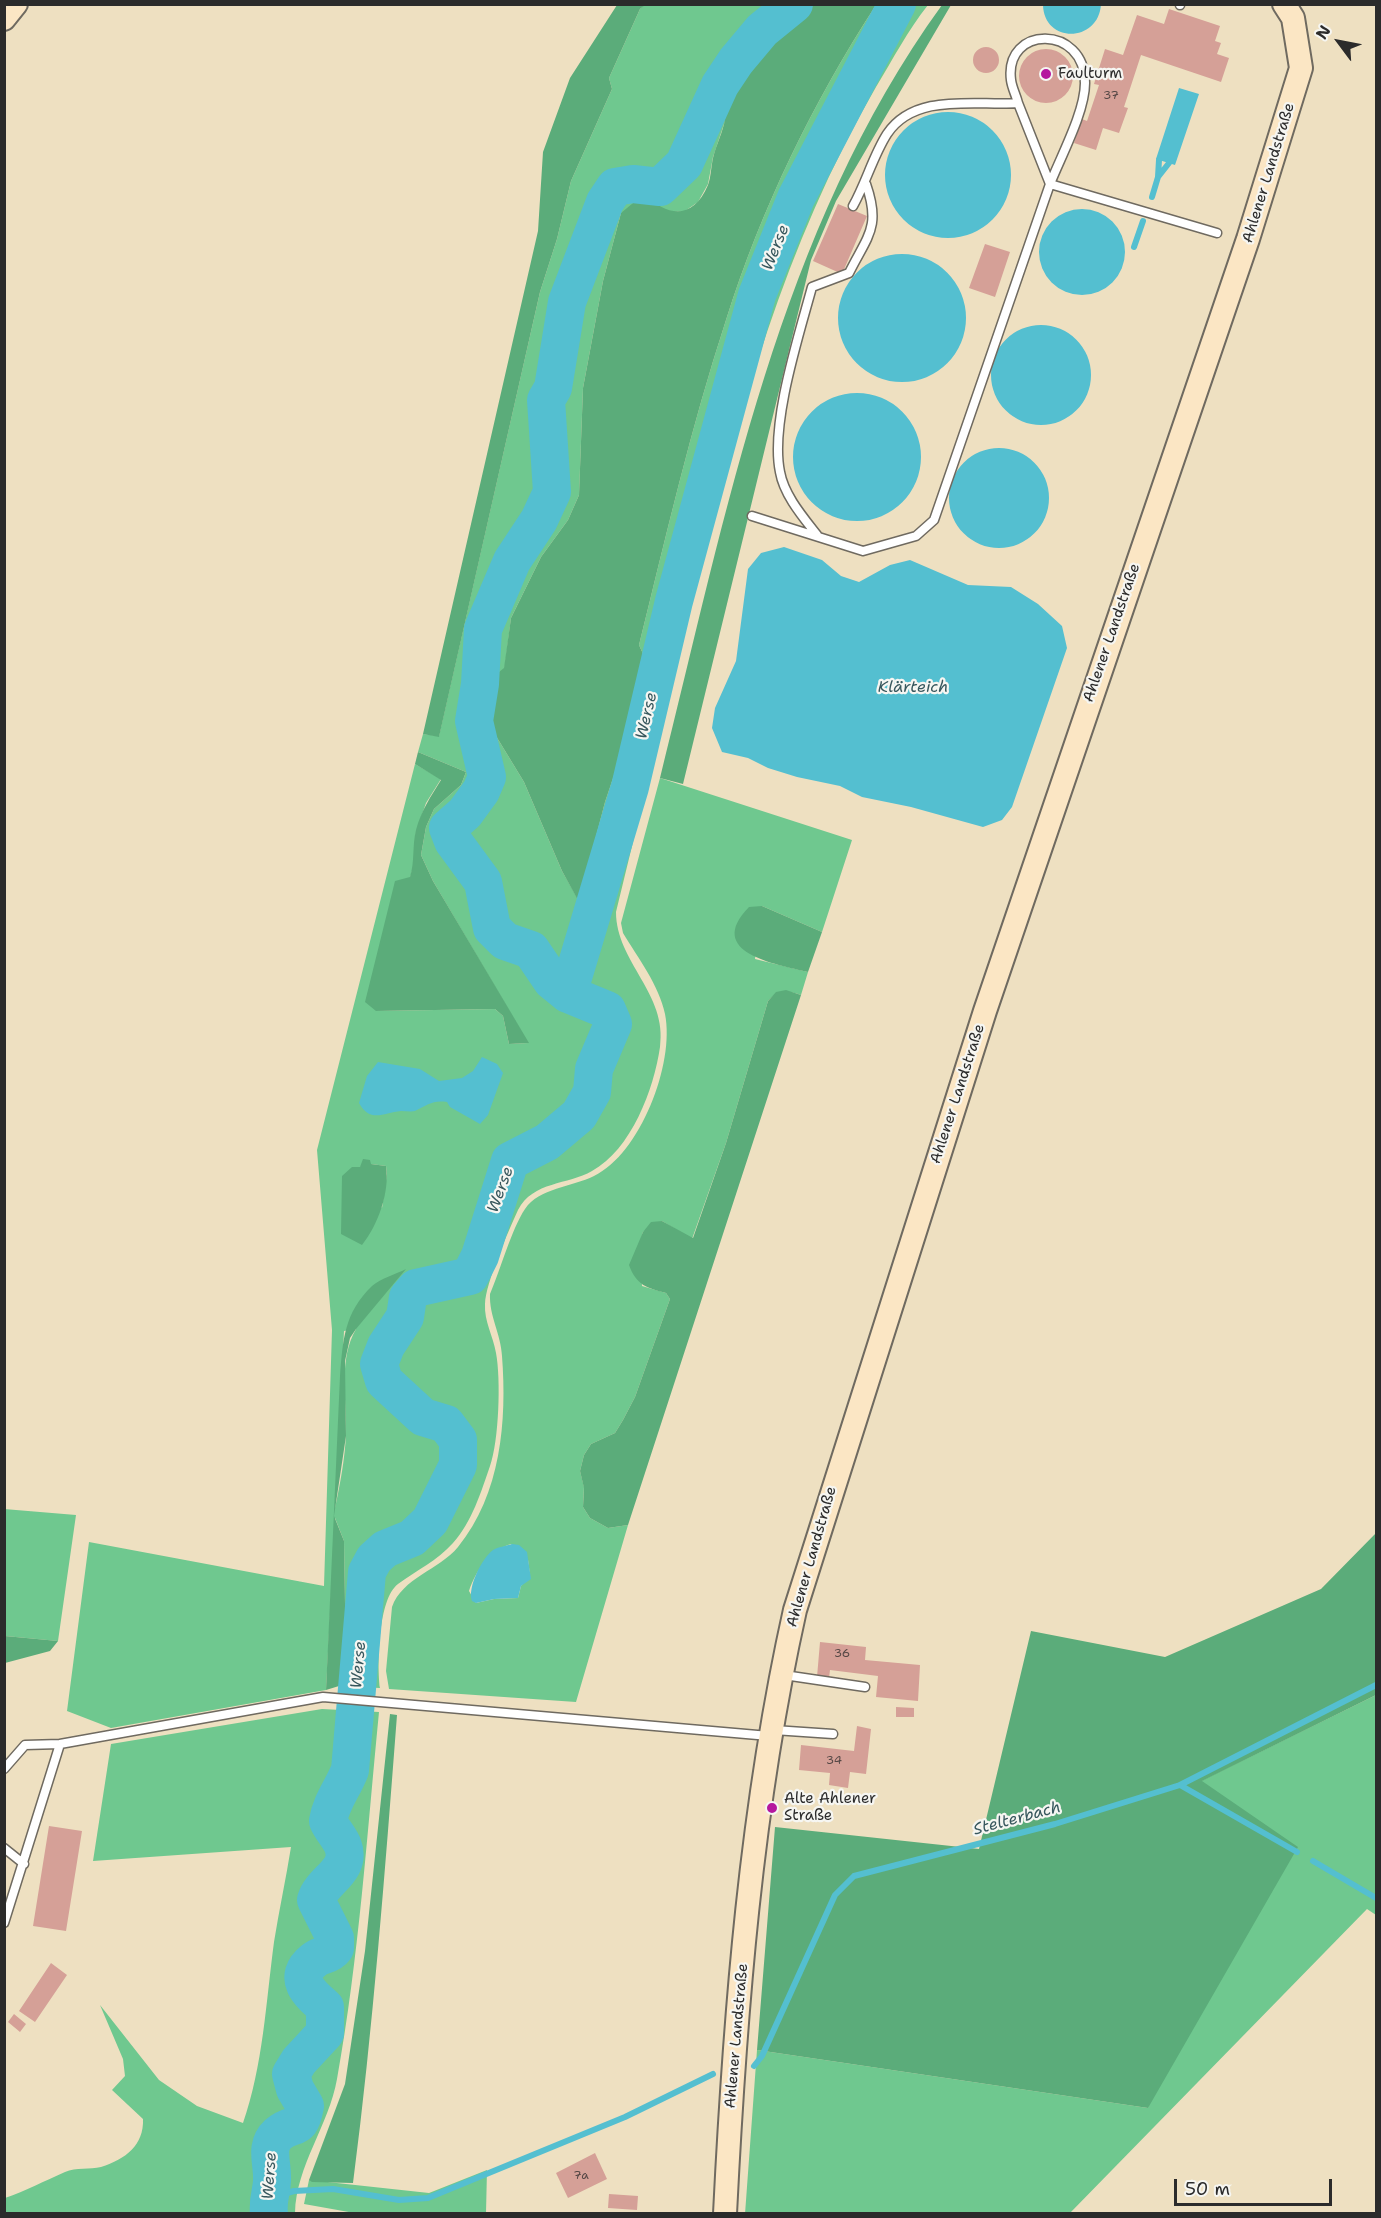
<!DOCTYPE html>
<html>
<head>
<meta charset="utf-8">
<style>
  body { margin:0 }
  #map { position:relative; width:1381px; height:2218px; overflow:hidden; background:#eee0c1; font-family:"Shantell Sans",sans-serif }
  canvas { display:block }
  .frame { position:absolute; inset:0; border:6px solid #2b2b2b; pointer-events:none }
  .north { position:absolute; left:1309px; top:12px; width:60px; height:60px; -webkit-text-stroke:4px #f6f6f2; paint-order:stroke; rotate:302deg; font-size:16px; font-weight:700; line-height:24px; text-align:center; color:#2b2b2b }
  .north::after { content:''; display:block; margin:auto; width:21px; height:27px; background:#2b2b2b; clip-path:polygon(50% 0,100% 100%,50% 72%,0 100%) }
  .scale { position:absolute; left:1174px; top:2179px; width:158px; height:27px; box-sizing:border-box; border:3px solid #2b2b2b; border-top:0; padding-left:8px; font-size:18px; line-height:21px; white-space:nowrap; color:#2b2b2b; -webkit-text-stroke:4px #f6f6f2; paint-order:stroke }
</style>
</head>
<body>
<div id="map">
<canvas width="1381" height="2218"></canvas>
<div class="frame"></div>
<div class="north">N</div>
<div class="scale">50 m</div>
</div>
<script>
const g = document.querySelector('canvas').getContext('2d');
g.lineJoin = 'round';
function fill(path, color) {
  g.fillStyle = color;
  g.fill(path, 'evenodd');
}
function strokePath(path, color, width, dash) {
  g.strokeStyle = color;
  g.lineWidth = width;
  g.lineCap = dash ? 'butt' : 'round';
  g.setLineDash(dash || []);
  g.stroke(path);
}
function drawText(font, color, halo, rows, align = 'center') {
  g.font = font + ' "Shantell Sans",sans-serif';
  g.lineWidth = 4.5;
  g.setLineDash([]);
  g.textBaseline = 'middle';
  g.strokeStyle = halo;
  g.fillStyle = color;
  for (const [text, x, y, turn = 0] of rows) {
    g.save();
    g.translate(x, y);
    g.rotate((+turn || 0) * Math.PI / 180);
    g.textAlign = isNaN(turn) ? turn : align;
    if (halo) g.strokeText(text, 0, 0);
    g.fillText(text, 0, 0);
    g.restore();
  }
}
fill(new Path2D(`
  M645,4L804,5L769,31L726,90L728,100L725,121L713,157L708,184L698,202L685,211L668,212L658,208L621,213L603,281L583,388L579,495L568,520L541,557L511,618L496,736L524,782L562,871L579,901L605,802L629,731L644,656L639,645C666,536 691,427 726,320C761,209 813,102 876,5H928C908,30 893,59 876,87C784,245 738,415 694,591C668,698 642,805 616,912C616,962 668,994 660,1047C654,1089 631,1150 592,1171C568,1185 533,1181 518,1210C508,1232 486,1282 485,1304C484,1321 493,1336 496,1353C501,1379 499,1441 490,1466C481,1492 472,1522 453,1543C437,1561 417,1570 398,1584C378,1599 377,1664 380,1688L339,1686L349,1618L345,1604L344,1541L335,1518L326,1690L111,1728L67,1711L89,1542L324,1586L332,1330L317,1150L415,764L441,779L426,803L416,832L414,863L376,1011L495,1009L503,1016L509,1044L528,1043L433,881L421,855L426,827L434,809L461,785L466,772L418,752L423,734L439,736L540,292L557,239L571,181L612,89L609,78L640,9ZM371,1164L386,1166L387,1174L382,1208L360,1167ZM356,1329C338,1360 347,1399 346,1434C345,1458 340,1485 335,1508L344,1331Z
  M660,778L852,840L822,932L762,906L755,959L808,972L801,995C786,990 779,989 768,1001L726,1143L692,1239L662,1221L643,1232L640,1242L642,1286L666,1293L670,1299L635,1397L623,1420L615,1433L591,1444L584,1455L580,1471L584,1487L583,1507L590,1518L608,1528L628,1525L576,1702L389,1689L386,1671L392,1607C402,1578 439,1570 458,1547C501,1494 507,1421 502,1356C501,1334 489,1316 490,1294C500,1271 512,1228 525,1209C539,1188 572,1187 594,1176C640,1154 675,1064 665,1014C659,985 638,958 623,933L621,923ZM511,1544L528,1560L530,1575L521,1586L518,1598L494,1599L476,1603L469,1591C476,1570 490,1550 511,1544Z
  M4,1509L76,1515L58,1641L5,1636Z
  M1376,1695V1915L1367,1909L1070,2213L745,2214L757,2050L1148,2108L1201,1781Z
  M322,1709L379,1712C367,1834 359,1958 337,2079C329,2125 296,2166 295,2213H5V2198C26,2191 44,2181 65,2172C76,2167 90,2170 101,2167C126,2159 144,2145 143,2119L112,2090L125,2076L123,2059L100,2005L159,2080L197,2106L243,2123C263,2066 266,2002 274,1942C279,1910 286,1879 291,1847L93,1861L111,1744Z
  M487,2170L486,2213L360,2214L304,2204L309,2180L429,2193Z`), '#6fc88f');
fill(new Path2D(`
  M804,4L876,5C813,102 761,209 726,320C691,427 666,536 639,645L644,656L629,731L605,802L579,902L562,871L524,782L496,736L489,706L493,677L504,668L511,618L541,557L568,520L579,495L583,388L603,281L621,213L644,194C668,217 693,220 708,185C711,177 711,167 713,158C716,145 723,132 725,119C727,108 724,93 728,83C742,50 777,25 804,4Z
  M617,5H645L640,9L609,78L612,89L571,181L557,239L540,292L439,737L423,734L538,231L543,152L570,78Z
  M942,5H951L836,201L811,260L683,784L660,778C727,512 778,231 942,5Z
  M418,752L466,772L461,785L434,809L426,827L421,855L433,881L529,1043L509,1044L503,1016L495,1009L376,1011L365,1002L395,881L410,877C415,861 412,846 416,830C421,811 431,796 441,780L415,764Z
  M762,906L822,932L808,972C776,964 704,953 749,907Z
  M786,990L801,995L628,1525L608,1528L590,1518L583,1507L584,1488L580,1471L584,1455L591,1444L615,1433L623,1420L635,1397L670,1299L666,1293C647,1288 636,1285 629,1265L643,1232L651,1222L662,1221L693,1238L726,1143L768,1001L776,992Z
  M363,1159L370,1160L371,1164L386,1166C390,1192 378,1225 362,1245L341,1234L342,1176L352,1167H360Z
  M406,1269L356,1329L350,1338L345,1361L346,1436L334,1516L344,1541L345,1604L349,1618L339,1686L326,1690L340,1376C343,1340 344,1313 372,1286C380,1279 396,1274 406,1269Z
  M1376,1533V1695L1202,1781L1298,1847L1148,2108L757,2050L775,1827L979,1849L1031,1631L1165,1657L1321,1589Z
  M5,1636L58,1641L50,1651L5,1663Z
  M390,1714L397,1715C385,1871 373,2028 353,2183L312,2182L309,2180L345,2084L365,1951Z`), '#5bac7a');
fill(new Path2D(`
  M1101,4C1099,43 1044,44 1043,5Z
  M1179,88L1199,94L1175,165L1156,159Z
  M885 175a63 63 0 1 1 126 0a63 63 0 1 1-126 0Z
  M1039 252a43 43 0 1 1 86 0a43 43 0 1 1-86 0Z
  M838 318a64 64 0 1 1 128 0a64 64 0 1 1-128 0Z
  M991 375a50 50 0 1 1 100 0a50 50 0 1 1-100 0Z
  M793 457a64 64 0 1 1 128 0a64 64 0 1 1-128 0Z
  M949 498a50 50 0 1 1 100 0a50 50 0 1 1-100 0Z
  M784,547L822,560L841,576L859,582L890,565L910,560L968,585L1011,587L1038,604L1062,626L1067,648L1012,807L1002,820L983,827L911,807L862,797L840,786L797,777L768,768L748,758L722,752L712,728L715,708L736,661L748,569L761,553Z
  M482,1057L497,1064L503,1073L488,1115L480,1124L450,1107L447,1102C432,1100 428,1105 415,1111C411,1112 406,1111 401,1111C383,1113 370,1123 359,1103L367,1076L378,1062L420,1069L439,1081L462,1078L473,1071Z
  M512,1544L519,1545L527,1552L531,1579L521,1586L518,1598L494,1599L476,1603L472,1601C467,1588 482,1558 493,1550C498,1547 506,1546 512,1544Z`), '#54bfd0');
strokePath(new Path2D(`
  M1158,177L1159,160
  M1152,197L1158,177L1169,163
  M1134,247L1143,221
  M1180,1785L1297,1852
  M1313,1861L1376,1898
  M754,2066L762,2056L835,1895L854,1876L1055,1824L1180,1785L1376,1685
  M267,2199L294,2191L333,2189L399,2200L428,2198L625,2117L713,2074`), '#54bfd0', 6);
strokePath(new Path2D(`
  M568,994L552,981L531,950L505,941L492,928L483,882L453,841L448,828L465,813L481,791L487,777L474,721L480,684L483,629L512,561L539,520L552,492L546,400L553,388L567,302L605,202L615,187L633,184L660,187L684,164L720,85L736,61L762,30L794,4
  M269,2214C267,2198 273,2189 272,2176C272,2161 265,2146 278,2134C294,2120 300,2134 305,2106L295,2089L291,2074L299,2061L325,2033V2007C310,1994 291,1978 314,1960C321,1954 329,1956 335,1948V1938L316,1900C322,1880 352,1871 343,1846C340,1838 332,1830 328,1821C331,1802 343,1788 350,1770L367,1572L374,1559L385,1549L412,1538L430,1521L458,1465V1440L446,1424L423,1417L384,1381L379,1364L386,1346L405,1317L408,1297L416,1288L470,1276L480,1256L510,1161L547,1142L579,1115L592,1092L594,1069L613,1024L607,1010L568,994L630,787L674,601L757,295L796,198L897,4`), '#54bfd0', 38);
fill(new Path2D(`
  M1169,9L1220,26L1215,41L1221,43L1217,54L1229,58L1221,82L1141,55L1124,107L1128,108L1119,133L1103,128L1096,150L1074,143L1082,119L1087,121L1099,85L1094,84L1105,49L1123,55L1137,15L1164,24Z
  M973 60a13 13 0 1 1 26 0a13 13 0 1 1-26 0Z
  M1019 76a27 27 0 1 1 54 0a27 27 0 1 1-54 0Z
  M838,204L867,216L842,274L813,261Z
  M985,244L1010,252L995,297L969,288Z
  M820,1642L866,1647L865,1660L920,1665L918,1701L876,1697L878,1676L830,1670L829,1678L817,1677Z
  M896,1707L914,1708V1717H896Z
  M857,1726L871,1729L866,1774L850,1772L848,1788L829,1785L830,1773L799,1770L801,1745L854,1751Z
  M49,1826L82,1831L66,1931L33,1926Z
  M51,1963L67,1975L35,2022L19,2011Z
  M14,2014L26,2024L20,2032L8,2022Z
  M595,2153L607,2179L568,2198L556,2173Z
  M609,2194L638,2196L637,2210L608,2208Z`), '#d5a097');
const lane = new Path2D(`
  M1180,5V4
  M1018,103C1016,95 1012,88 1011,80C1004,25 1085,24 1085,83C1085,112 1061,156 1050,184
  M853,206C866,183 873,156 887,134C915,92 976,106 1018,103L1050,184
  M752,516L863,551L916,536L934,520L1050,184L1217,233
  M817,535C803,517 784,495 780,472C770,424 799,335 812,287L849,273C868,235 881,227 866,184
  M784,1675L865,1687
  M774,1730L833,1734
  M4,1769L25,1745L60,1744
  M4,1848L24,1864
  M4,1923L60,1744L323,1697L769,1736`);
const secondary = new Path2D(`
  M4,19L16,4
  M725,2214C735,2012 751,1807 795,1610L985,1011L1248,239L1301,68L1293,18L1284,4`);
strokePath(lane, '#6f6a60', 11);
strokePath(secondary, '#6f6a60', 26);
strokePath(lane, '#fff', 8);
strokePath(secondary, '#fbe6c4', 22);
for (const [x, y, r, color] of [
  [1046,74,6,"#b5179e"],
  [772,1808,6,"#b5179e"]
]) {
  const dot = new Path2D();
  dot.arc(x, y, r, 0, 2 * Math.PI);
  g.fillStyle = color;
  g.fill(dot);
  strokePath(dot, '#f6f6f2', 2);
}
drawText('12px', '#564846', null, [
  ["37",1111,96],
  ["36",842,1654],
  ["34",834,1761],
  ["7a",581,2176]
]);
drawText('15px', '#2b2b2b', '#f6f6f2', [
  ["Faulturm",1058,74],
  ["Alte Ahlener",784,1799],
  ["Straße",784,1816]
], 'left');
drawText('15px', '#2b2b2b', '#f6f6f2', [
  ["Ahlener Landstraße",1269,173,-73],
  ["Ahlener Landstraße",1112,633,-71],
  ["Ahlener Landstraße",958,1094,-72],
  ["Ahlener Landstraße",812,1557,-74],
  ["Ahlener Landstraße",737,2036,-85]
]);
drawText('italic 16px', '#37575d', '#f6f6f2', [
  ["Werse",776,248,-68],
  ["Klärteich",913,688],
  ["Werse",647,716,-77],
  ["Werse",501,1190,-70],
  ["Werse",359,1665,-85],
  ["Stelterbach",1017,1819,-15],
  ["Werse",270,2176,-86]
]);
</script>
</body>
</html>
